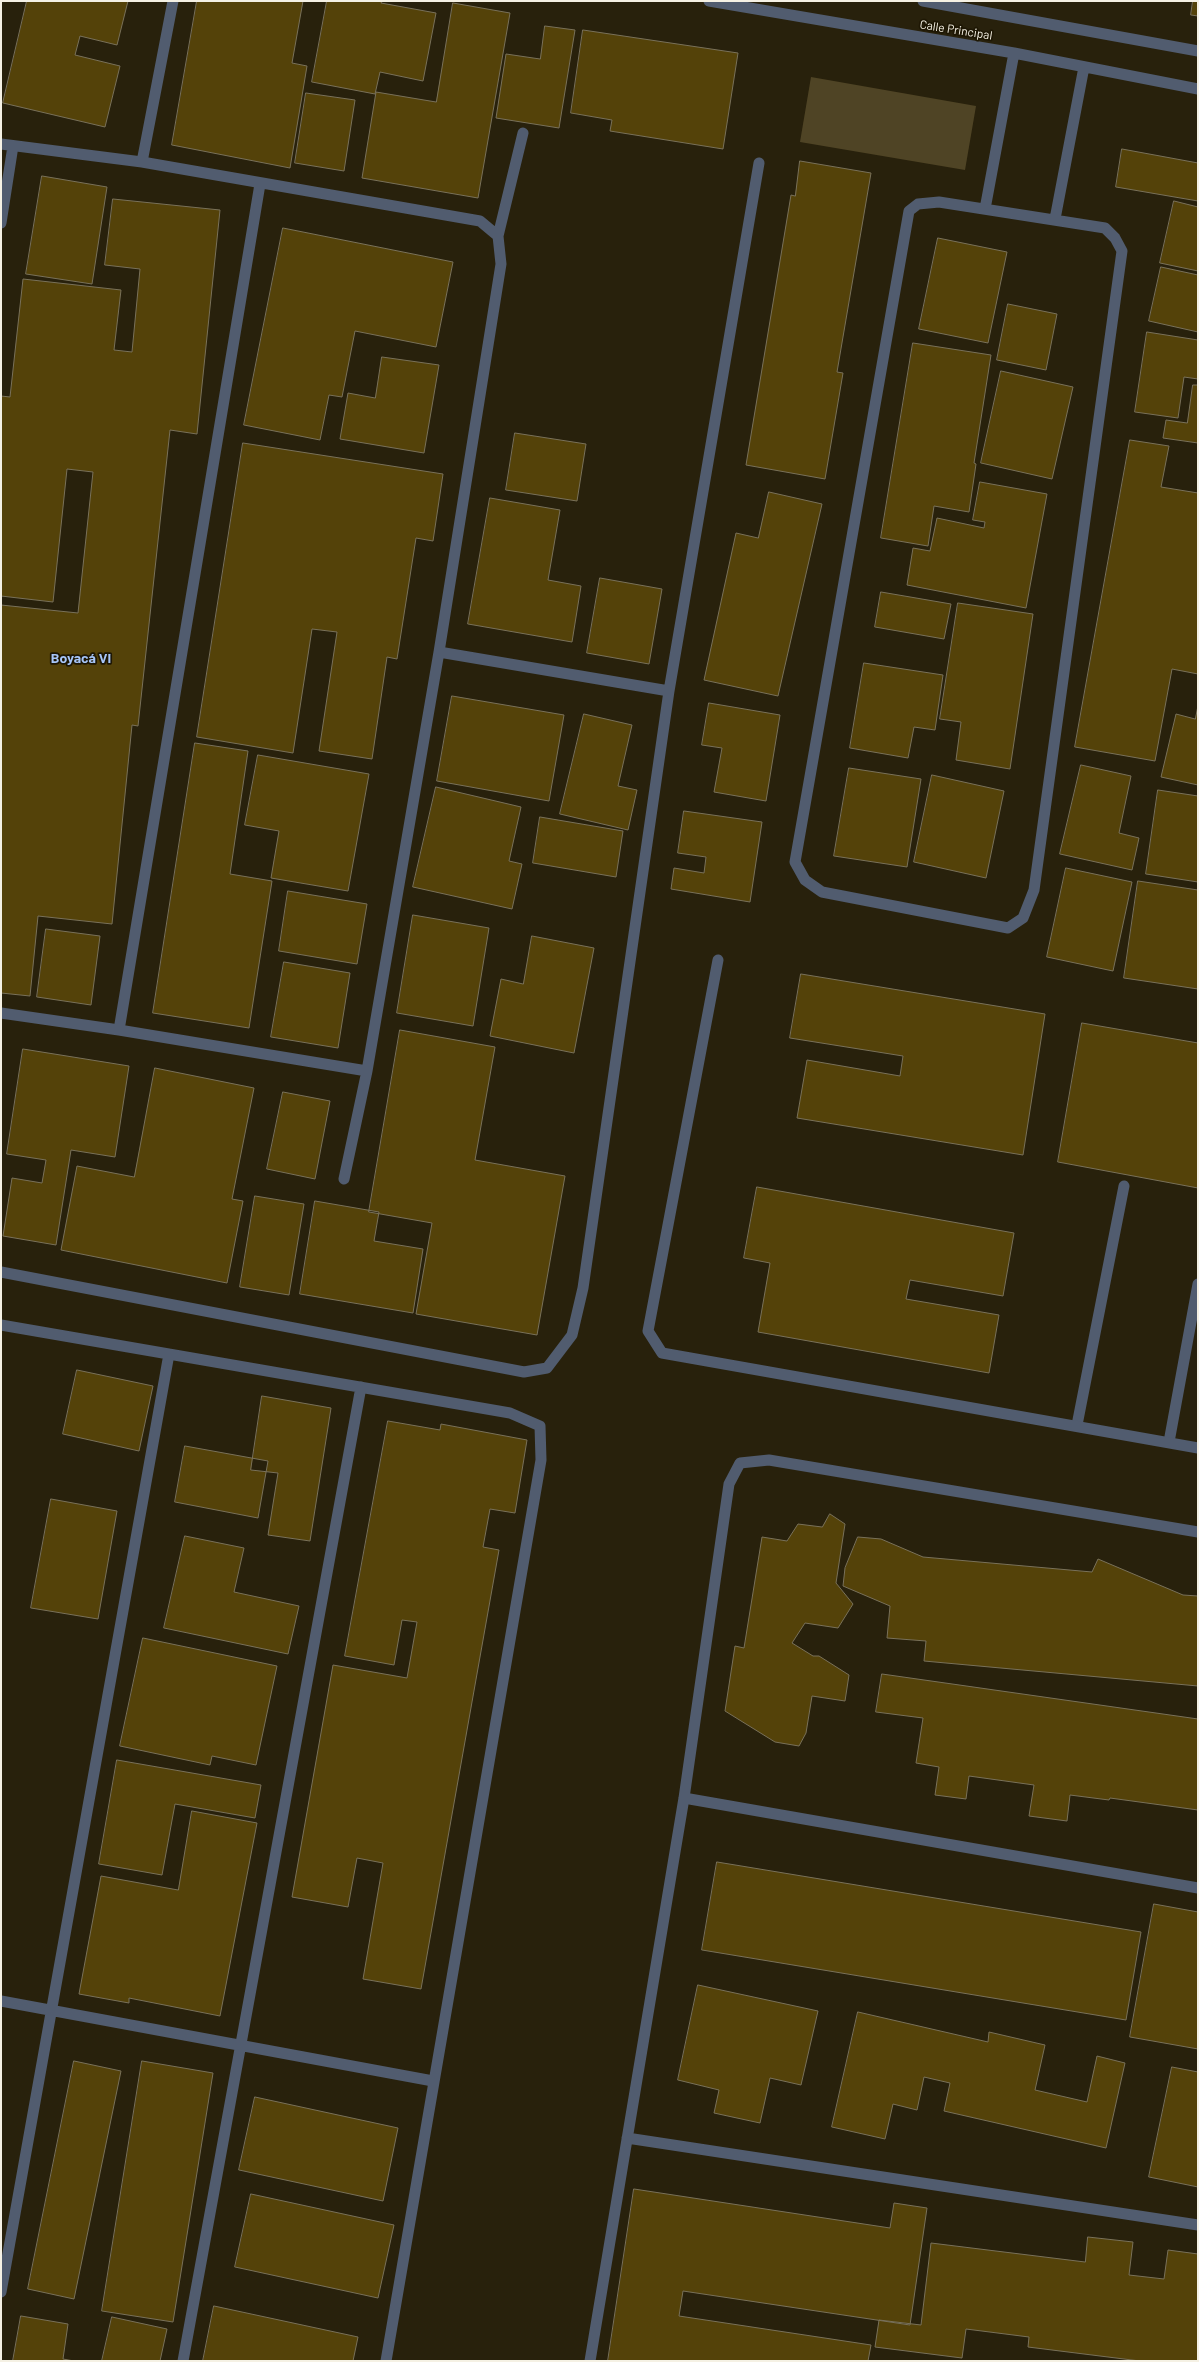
<!DOCTYPE html>
<html>
<head>
<meta charset="utf-8">
<style>
  body { margin:0 }
  #map { position:relative; width:1199px; height:2362px; overflow:hidden; background:#28210c; font-family:Barlow,sans-serif }
  canvas { display:block }
  .frame { position:absolute; inset:0; border:2px solid #f5f1e4; pointer-events:none }
</style>
</head>
<body>
<div id="map">
<canvas width="1199" height="2362"></canvas>
<div class="frame"></div>
</div>
<script>
const g = document.querySelector('canvas').getContext('2d');
g.lineJoin = 'round';
function fill(path, color) {
  g.fillStyle = color;
  g.fill(path, 'evenodd');
}
function strokePath(path, color, width, dash) {
  g.strokeStyle = color;
  g.lineWidth = width;
  g.lineCap = dash ? 'butt' : 'round';
  g.setLineDash(dash || []);
  g.stroke(path);
}
function drawText(font, color, halo, rows, align = 'center') {
  g.font = font + ' Barlow,sans-serif';
  g.lineWidth = 3.5;
  g.setLineDash([]);
  g.textBaseline = 'middle';
  g.strokeStyle = halo;
  g.fillStyle = color;
  for (const [text, x, y, turn = 0] of rows) {
    g.save();
    g.translate(x, y);
    g.rotate((+turn || 0) * Math.PI / 180);
    g.textAlign = isNaN(turn) ? turn : align;
    if (halo) g.strokeText(text, 0, 0);
    g.fillText(text, 0, 0);
    g.restore();
  }
}
fill(new Path2D(`
  M811,77L976,106L965,170L800,142Z`), '#4f4425');
const building = new Path2D(`
  M27,1H128L117,45L80,36L75,55L120,66L105,127L3,103Z
  M197,1H303L292,63L307,66L290,168L172,145Z
  M327,1H382L381,3L436,13L423,81L380,72L375,94L312,82Z
  M1193,1H1198V16L1191,15Z
  M453,3L510,13L478,198L362,178L376,92L436,102Z
  M545,26L575,30L559,128L496,118L506,54L540,59Z
  M583,30L738,53L723,149L610,131L612,120L571,113Z
  M306,93L355,100L344,171L295,163Z
  M1122,149L1198,163V201L1116,187Z
  M800,161L871,173L837,372L843,373L825,479L746,465L791,195L795,196Z
  M42,176L107,187L92,284L26,274Z
  M113,199L220,210L197,434L170,430L138,726L132,725L112,924L38,916L30,996L1,993V605L78,613L93,472L67,469L53,602L1,596V396L10,397L23,279L121,290L114,350L132,352L140,269L105,265Z
  M1174,201L1198,207V271L1160,263Z
  M283,228L453,262L436,347L355,331L342,397L329,395L320,440L244,425Z
  M938,238L1007,252L988,343L919,329Z
  M1161,267L1198,275V332L1149,321Z
  M1008,304L1057,314L1046,370L997,360Z
  M1147,332L1198,340V379L1184,377L1178,418L1135,412Z
  M913,343L991,355L974,463L976,464L969,512L934,506L928,546L881,538Z
  M382,357L439,365L424,453L340,439L348,393L375,398Z
  M1001,371L1073,387L1052,479L981,463Z
  M1193,385H1198V443L1163,438L1166,420L1187,423Z
  M515,433L586,444L577,501L506,490Z
  M1130,440L1169,446L1161,487L1198,493V674L1172,669L1155,761L1075,747Z
  M243,443L443,474L433,541L416,538L397,659L387,657L372,759L319,751L337,632L312,629L293,753L197,737Z
  M980,482L1047,494L1026,608L907,585L913,548L930,551L937,518L984,528L985,522L973,520Z
  M769,492L822,504L778,696L704,680L736,533L758,538Z
  M490,498L560,510L548,580L581,586L572,642L468,624Z
  M600,578L662,589L649,664L587,653Z
  M881,592L951,604L944,639L875,627Z
  M958,603L1033,614L1010,769L956,760L961,722L940,719Z
  M864,663L943,675L935,730L914,727L908,758L850,748Z
  M452,696L564,715L549,801L437,781Z
  M709,703L780,715L766,801L714,792L722,748L702,745Z
  M1198,706V785L1161,777L1176,714L1195,719Z
  M584,714L632,725L618,786L637,790L628,830L560,814Z
  M195,743L248,751L230,874L272,881L249,1028L153,1013Z
  M258,755L369,774L348,891L271,878L279,831L245,825Z
  M1081,765L1131,776L1119,833L1139,838L1132,870L1060,854Z
  M849,768L921,779L907,867L834,856Z
  M932,775L1004,791L986,878L914,862Z
  M436,787L521,807L509,861L522,864L512,909L413,887Z
  M1158,790L1198,796V882L1146,874Z
  M684,811L762,822L750,902L671,889L674,868L704,873L706,857L678,853Z
  M540,817L623,831L616,877L533,863Z
  M1066,868L1132,882L1113,971L1047,957Z
  M1138,881L1198,890V989L1124,978Z
  M288,891L367,904L357,964L279,951Z
  M413,915L489,928L473,1026L397,1013Z
  M46,929L100,936L91,1005L37,997Z
  M532,936L594,948L574,1053L490,1036L501,979L523,984Z
  M284,962L350,973L338,1048L271,1037Z
  M801,974L1045,1014L1023,1155L797,1118L807,1060L900,1076L903,1056L790,1038Z
  M1082,1023L1198,1043V1188L1058,1162Z
  M400,1030L495,1047L475,1160L565,1176L537,1335L416,1314L432,1223L369,1212Z
  M23,1049L129,1066L115,1157L71,1150L56,1245L3,1236L12,1178L42,1183L46,1160L7,1154Z
  M155,1068L254,1088L232,1199L243,1201L227,1283L61,1250L77,1166L134,1177Z
  M283,1092L330,1101L315,1179L267,1169Z
  M757,1187L1014,1233L1003,1296L910,1280L906,1299L999,1315L989,1373L758,1332L770,1263L744,1258Z
  M255,1196L304,1204L289,1295L240,1287Z
  M315,1201L379,1212L374,1241L423,1249L413,1313L300,1294Z
  M77,1370L153,1386L139,1451L63,1434Z
  M262,1396L331,1408L310,1541L268,1535L278,1473L251,1470Z
  M388,1421L440,1430L441,1424L527,1440L515,1513L490,1509L483,1547L499,1550L421,1989L363,1979L383,1863L357,1858L348,1907L292,1897L333,1665L407,1678L417,1622L402,1620L394,1665L345,1656Z
  M185,1446L268,1461L258,1518L175,1502Z
  M51,1499L117,1511L98,1619L31,1608Z
  M830,1514L845,1524L836,1583L853,1604L838,1628L805,1623L792,1643L813,1656H819L849,1675L845,1701L812,1696L806,1733L799,1746L775,1742L725,1711L735,1646L744,1648L762,1537L787,1541L798,1524L822,1527Z
  M185,1536L244,1548L234,1592L299,1606L288,1654L164,1628Z
  M858,1537L881,1539L923,1557L1092,1572L1098,1559L1183,1595L1198,1596V1686L924,1661L926,1641L887,1638L890,1606L843,1586L845,1568Z
  M143,1638L277,1666L256,1765L212,1756L210,1765L120,1746Z
  M882,1674L1198,1719V1810L1110,1798L1109,1800L1070,1795L1067,1821L1029,1816L1034,1785L969,1776L966,1799L935,1795L939,1767L916,1763L923,1718L876,1712Z
  M117,1760L261,1785L255,1818L175,1804L162,1875L99,1864Z
  M192,1811L257,1823L220,2016L129,1998V2003L79,1994L101,1876L178,1890Z
  M717,1862L1141,1932L1126,2020L702,1950Z
  M1154,1904L1198,1912V2049L1130,2037Z
  M698,1985L818,2011L801,2085L770,2078L760,2123L714,2113L719,2090L678,2080Z
  M858,2012L988,2042L989,2032L1045,2045L1035,2090L1087,2102L1097,2056L1125,2063L1106,2148L944,2111L950,2083L924,2077L917,2110L893,2104L885,2139L832,2127Z
  M74,2061L121,2071L74,2299L28,2289Z
  M142,2061L213,2073L173,2322L102,2311Z
  M1172,2067L1198,2072V2187L1149,2177Z
  M255,2097L398,2128L383,2201L239,2170Z
  M634,2189L890,2228L894,2203L927,2208L910,2325L683,2291L679,2316L871,2345L868,2361H608Z
  M251,2194L394,2225L378,2298L235,2267Z
  M1088,2237L1133,2242L1129,2275L1164,2279L1168,2250L1198,2254V2361H1140L1028,2347L1029,2337L966,2329L962,2358L875,2347L879,2320L921,2325L931,2243L1085,2262Z
  M214,2306L358,2337L353,2361H203Z
  M21,2316L68,2324L63,2359L74,2361H13Z
  M112,2317L167,2329L160,2361H102Z`);
fill(building, '#544209');
strokePath(building, '#79715a', 1);
strokePath(new Path2D(`
  M1077,1425L1124,1186
  M1169,1442L1198,1284`), '#515c6f', 11);
strokePath(new Path2D(`
  M709,1L1014,53L1198,89
  M923,1L1198,51
  M1,144L142,162L480,221L498,236L501,264L439,652L367,1071L119,1030L1,1013
  M142,162L173,1
  M939,202L1105,228L1115,238L1122,251L1034,890L1023,918L1008,928L822,892L805,880L795,862L909,211L918,204Z
  M985,209L1014,53
  M1055,219L1084,67
  M1,223L13,146
  M498,236L523,133
  M439,652L669,691
  M718,960L648,1331L662,1353L1198,1448
  M119,1030L260,184
  M344,1179L367,1071
  M1,1272L524,1372L547,1368L572,1335L583,1288L669,691L759,163
  M1,1325L510,1413L540,1426L541,1460L386,2361
  M684,1798L1198,1888
  M1,2001L433,2081
  M627,2138L1198,2225
  M1,2292L169,1354
  M183,2361L361,1387
  M590,2361L684,1798L729,1484L740,1463L769,1460L1198,1532`), '#515c6f', 11);
drawText('12px', '#f5f1e4', '#1e1704', [
  ["Calle Principal",956,30,9]
]);
drawText('bold 14px', '#a7c6f9', '#1e1704', [
  ["Boyacá VI",81,658]
]);
</script>
</body>
</html>
